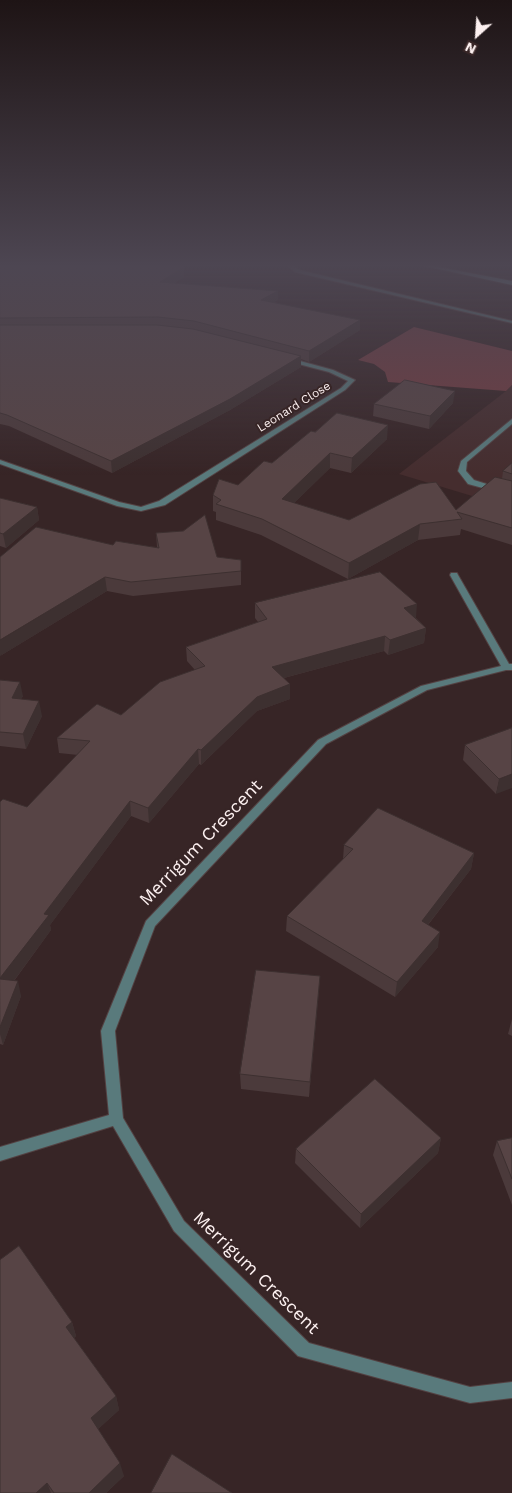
<!DOCTYPE html>
<html>
<head>
<meta charset="utf-8">
<style>
  body { margin:0 }
  #map { position:relative; width:512px; height:1493px; overflow:hidden; background:#372526; font-family:"Work Sans",sans-serif }
  canvas { display:block }
  .north { position:absolute; left:452px; top:10px; width:50px; height:50px; -webkit-text-stroke:4px #372526; paint-order:stroke; rotate:206deg; font-size:14px; font-weight:700; line-height:20px; text-align:center; color:#fcf0f0 }
  .north::after { content:''; display:block; margin:auto; width:18px; height:22px; background:#fcf0f0; clip-path:polygon(50% 0,100% 100%,50% 72%,0 100%) }
</style>
</head>
<body>
<div id="map">
<canvas width="512" height="1493"></canvas>
<div class="north">N</div>
</div>
<script>
const g = document.querySelector('canvas').getContext('2d');
g.lineJoin = 'round';
function fill(path, color) {
  g.fillStyle = color;
  g.fill(path, 'evenodd');
}
function strokePath(path, color, width, dash) {
  g.strokeStyle = color;
  g.lineWidth = width;
  g.lineCap = dash ? 'butt' : 'round';
  g.setLineDash(dash || []);
  g.stroke(path);
}
function drawText(font, color, halo, rows, align = 'center') {
  g.font = font + ' "Work Sans",sans-serif';
  g.lineWidth = 4;
  g.setLineDash([]);
  g.textBaseline = 'middle';
  g.strokeStyle = halo;
  g.fillStyle = color;
  for (const [text, x, y, turn = 0] of rows) {
    g.save();
    g.translate(x, y);
    g.rotate((+turn || 0) * Math.PI / 180);
    g.textAlign = isNaN(turn) ? turn : align;
    if (halo) g.strokeText(text, 0, 0);
    g.fillText(text, 0, 0);
    g.restore();
  }
}
fill(new Path2D(`
  M512,385V508L399,474L506,391Z`), '#452d2e');
fill(new Path2D(`
  M414,327L512,351V385L506,391L388,382L385,372L374,364L358,360Z`), '#733c41');
const service = new Path2D(`
  M289,266H294L299,270L512,321V323L295,272Z
  M512,419V424L467,462L466,471L474,480L512,492V496L468,484L458,471L461,461Z`);
const minor = new Path2D(`
  M289,358L333,370L355,380L345,390L165,505L141,511L117,506L0,464V460L119,502L141,507L159,501L341,388L348,381L329,372L287,361V359Z
  M451,573H457L458,575L509,664H512V670H506L427,690L326,744L155,926L115,1031L123,1118L184,1221L309,1343L470,1387L512,1382V1398L470,1403L298,1356L174,1231L113,1126L0,1161V1147L109,1115L101,1031L146,921L318,740L421,686L501,666L450,575Z`);
const secondary = new Path2D(`
  M425,266H433L512,281V285Z`);
strokePath(service, '#534142', 2);
strokePath(minor, '#534142', 2);
strokePath(secondary, '#534142', 2);
fill(service, '#597a7c');
fill(minor, '#597a7c');
fill(secondary, '#70a7ab');
fill(new Path2D(`
  M0,266H173L184,267V277L174,283L278,300L274,302L360,330L309,362L301,359V367L230,410L112,473L9,426L0,424Z
  M453,403L429,429L373,416L374,404Z
  M315,432L387,439L351,473L330,468L294,503L349,520L456,510L502,479L503,471L512,463V545L461,529L460,535L418,540L348,579L261,535L216,520V512L213,511V495L238,485L272,463Z
  M0,498L37,507L39,520L6,548L0,546Z
  M183,531L217,557L241,560V585L133,596L107,591L0,656L113,545L157,547L156,533Z
  M255,603L416,618L426,628L424,643L388,655L384,651L284,678L290,699L257,711L201,765L199,764L149,823L131,816L50,925L51,930L14,981L21,996L3,1045L0,1044V802L27,807L78,755L59,753L57,738L121,715L195,670L187,661L186,647L258,622L255,618Z
  M0,680L23,696L21,699L42,716L26,749L0,746Z
  M512,728L496,794L463,760L465,745Z
  M344,845L474,853L471,869L428,925L438,947L395,997L286,931L287,916L343,859Z
  M320,976L309,1097L241,1089L240,1074Z
  M512,1019V1036L508,1034Z
  M441,1138L438,1153L360,1228L295,1163L296,1149Z
  M512,1138V1205L493,1155L497,1141Z
  M72,1322L76,1336L74,1338L116,1396L119,1410L98,1429L124,1476L106,1493H0Z`), '#4b3a3b');
fill(new Path2D(`
  M184,267V277L161,292L160,282Z
  M278,291V300L261,309V300Z
  M360,320V330L309,362V351Z
  M301,356V367L230,410L112,473L111,461Z
  M455,391L453,403L429,429L430,416Z
  M388,425L387,439L351,473L352,458Z
  M330,453V468L282,515V499Z
  M37,507L39,520L6,548L3,534Z
  M420,524L418,540L348,579L349,563Z
  M105,577L107,591L0,656V640Z
  M417,604L416,618L402,623L404,608Z
  M426,628L424,643L388,655L390,640Z
  M385,636L384,651L272,681V667Z
  M20,682L23,696L14,713L12,698Z
  M290,684V699L257,711L201,765V750L257,697Z
  M39,701L42,716L26,749L23,734Z
  M198,749L199,764L149,823L148,808Z
  M512,774V788L496,794L499,779Z
  M130,801L131,816L50,925L51,930L4,994L0,978L44,914Z
  M474,853L471,869L419,936L422,921Z
  M440,932L438,947L395,997L397,982Z
  M320,976L319,991L309,1097L310,1082Z
  M18,981L21,996L3,1045L0,1034V1027Z
  M441,1138L438,1153L360,1228L361,1214Z
  M72,1322L76,1336L70,1341L66,1327Z
  M116,1396L119,1410L95,1432L91,1418Z
  M120,1463L124,1476L106,1493H89Z
  M47,1483L51,1493H36Z`), '#3d3030');
const building = new Path2D(`
  M0,266H74L80,268L82,266H173L184,267L160,282L278,291L261,300L360,320L309,351L194,321L158,317L0,318Z
  M0,325H157L193,329L301,356L230,399L111,461L7,415L0,413Z
  M405,380L455,391L430,416L374,404Z
  M337,413L388,425L352,458L330,453L282,499L349,520L420,484L436,482L456,510L495,477L512,481V528L457,512L462,519L420,524L349,563L262,519L216,504L221,500L213,495L219,479L238,485L264,461L272,463L311,431L315,432Z
  M512,463V474L503,471Z
  M0,498L37,507L3,534L0,533Z
  M205,515L217,557L241,560V571L131,582L105,577L0,640V557L36,527L113,545L116,541L159,548L156,533L183,531Z
  M380,572L417,604L404,608L426,628L390,640L385,636L272,667L290,684L257,697L201,750L198,749L148,808L130,801L44,914L49,915L0,978V802L3,799L27,807L90,741L57,738L97,704L121,715L160,682L205,666L186,647L267,619L255,603Z
  M0,680L20,682L12,698L39,701L23,734L0,732Z
  M512,728V774L499,779L465,745Z
  M378,808L474,853L422,921L440,932L397,982L287,916L353,849L344,845Z
  M256,970L320,976L310,1082L240,1074Z
  M0,979L18,981L0,1027Z
  M375,1079L441,1138L361,1214L296,1149Z
  M512,1138V1179L497,1141Z
  M19,1246L72,1322L66,1327L116,1396L91,1418L120,1463L89,1493H54L47,1483L36,1493H0V1260Z
  M172,1454L232,1493H151Z`);
fill(building, '#574445');
strokePath(building, '#3d3030', 1);
const sky = g.createLinearGradient(0, 0, 0, 475);
sky.addColorStop(0, '#1e1415');
sky.addColorStop(0.56, '#4d4652');
sky.addColorStop(1, '#4d465200');
g.fillStyle = sky;
g.fillRect(0, 0, 512, 475);
drawText('12px', '#fcf0f0', '#372526', [
  ["Leonard Close",294,407,-32]
]);
drawText('18px', '#fcf0f0', '#372526', [
  ["Merrigum Crescent",201,843,-46],
  ["Merrigum Crescent",256,1273,44]
]);
</script>
</body>
</html>
